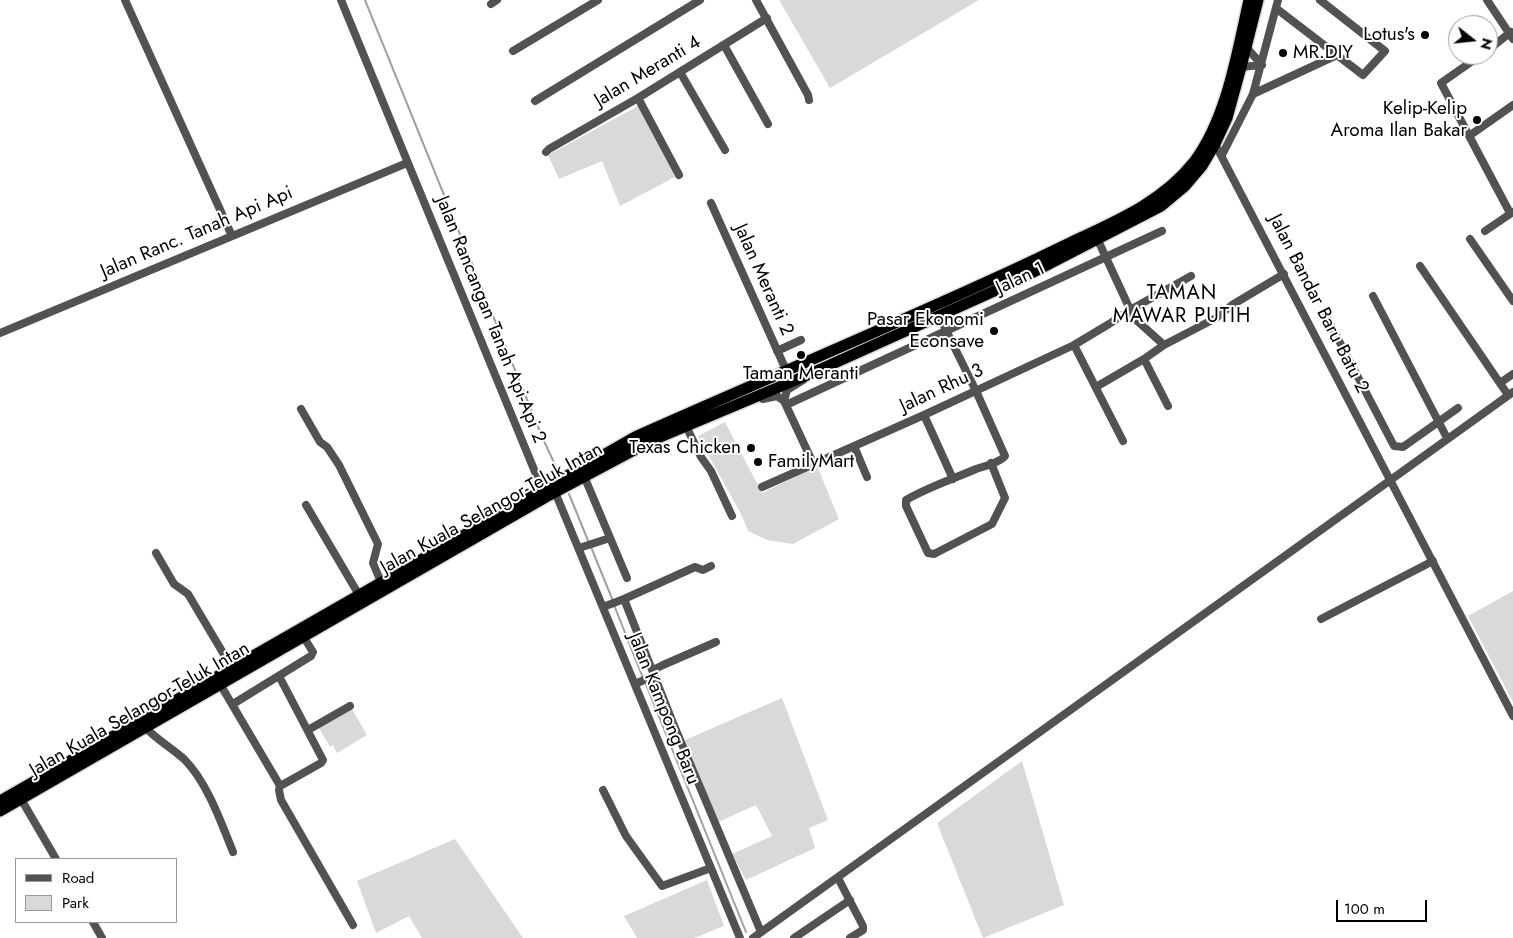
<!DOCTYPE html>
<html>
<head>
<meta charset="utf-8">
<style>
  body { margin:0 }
  #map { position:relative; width:1513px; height:938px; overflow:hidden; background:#fff; font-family:Jost,sans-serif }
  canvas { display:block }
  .legend { position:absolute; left:15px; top:858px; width:162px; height:65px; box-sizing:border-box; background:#fff; border:1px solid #999; margin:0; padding:6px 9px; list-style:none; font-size:15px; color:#000 }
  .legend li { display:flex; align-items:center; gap:10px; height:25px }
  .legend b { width:25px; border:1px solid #999 }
  .north { position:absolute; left:1448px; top:15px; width:50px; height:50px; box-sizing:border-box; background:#fff; border:1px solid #999; border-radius:50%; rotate:106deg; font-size:14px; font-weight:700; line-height:20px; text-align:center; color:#000 }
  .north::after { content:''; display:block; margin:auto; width:18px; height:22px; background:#000; clip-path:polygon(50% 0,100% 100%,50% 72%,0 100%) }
  .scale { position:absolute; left:1336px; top:900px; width:91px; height:22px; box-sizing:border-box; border:2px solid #000; border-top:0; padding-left:6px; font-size:15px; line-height:18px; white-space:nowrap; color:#000; -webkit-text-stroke:4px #fff; paint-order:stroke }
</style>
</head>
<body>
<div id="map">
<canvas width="1513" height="938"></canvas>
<ul class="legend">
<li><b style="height:6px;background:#525252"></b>Road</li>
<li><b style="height:14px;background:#d9d9d9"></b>Park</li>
</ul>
<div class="north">N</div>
<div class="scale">100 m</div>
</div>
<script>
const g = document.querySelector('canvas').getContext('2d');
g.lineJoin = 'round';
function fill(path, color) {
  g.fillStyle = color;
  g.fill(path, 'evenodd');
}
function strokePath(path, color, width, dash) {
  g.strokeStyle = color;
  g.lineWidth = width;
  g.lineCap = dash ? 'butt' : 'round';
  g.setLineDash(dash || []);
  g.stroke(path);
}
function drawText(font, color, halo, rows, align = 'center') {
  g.font = font + ' Jost,sans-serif';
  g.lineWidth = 4;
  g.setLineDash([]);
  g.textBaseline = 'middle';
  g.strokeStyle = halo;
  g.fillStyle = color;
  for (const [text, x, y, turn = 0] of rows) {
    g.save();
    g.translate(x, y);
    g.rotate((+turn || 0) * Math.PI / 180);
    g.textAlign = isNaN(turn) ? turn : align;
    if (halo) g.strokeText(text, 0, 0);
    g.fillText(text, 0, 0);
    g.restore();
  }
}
fill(new Path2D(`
  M779,0H979L830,88Z
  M638,106L675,177L620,206L602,161L559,179L548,155Z
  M725,422L762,493L817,466L839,519L793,544L767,540L748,531L742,516L698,436Z
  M1513,591V702L1468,616Z
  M782,698L828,820L809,828L815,848L746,880L732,854L772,836L756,805L718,822L685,740Z
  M352,709L367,735L337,753L333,745L330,747L319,728Z
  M1022,761L1064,905L983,938L937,823Z
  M455,839L523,938H422L409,916L376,933L357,881Z
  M707,880L724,926L694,938H637L624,916Z`), '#d9d9d9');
strokePath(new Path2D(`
  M365,0L543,439L558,471
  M569,494L589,543
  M591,547L613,601
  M614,605L643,678
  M645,682L746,932`), '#a0a0a0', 2);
const highway = new Path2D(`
  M0,801L635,437C754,384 873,334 991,280C1021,267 1049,253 1078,239C1121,219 1164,200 1194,162C1227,118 1237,53 1249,0
  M0,811L546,497L653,440L810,374L1012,283L1161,206L1185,186L1202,166L1215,144L1227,118L1241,67L1258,0`);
strokePath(highway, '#dbdbdb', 14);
strokePath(new Path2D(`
  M125,0L232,236
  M341,0L542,489
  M756,0L808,95L809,100
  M1487,0L1513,39
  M491,4L497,0
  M1277,9L1363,75L1385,51L1320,0
  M724,45L768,124
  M1246,47L1262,65
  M1488,50L1511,32
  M513,51L598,0
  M1481,55L1441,83L1510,213
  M1241,67L1262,65
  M680,72L725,150
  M1253,94L1337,55
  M638,98L679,175
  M535,101L700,0
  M1469,136L1513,105
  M1215,144L1513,716
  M546,152L549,149L638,98L767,18
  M1222,155L1253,94L1278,0
  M711,203L786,370
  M1485,231L1513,212
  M1096,236L1134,318L1164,345
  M1470,239L1513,301
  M1420,266L1508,395
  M1373,296L1447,438
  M939,316L976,391L1005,456C999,463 985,466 976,469C953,479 928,487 906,500V506L928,553L934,554L992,524L1005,498L991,463
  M1326,316L1394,446L1403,447L1458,408
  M0,333L407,163
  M1074,345L1123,441
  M777,351L801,340
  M1144,359L1164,345L1216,318L1232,305L1284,274
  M803,380L787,390L784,401L813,463
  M1500,383L1513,374
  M1096,387L1144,359L1168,406
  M763,399L777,396L784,401
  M786,405L1162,231
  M301,409L320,442L327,447L339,465L378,544L373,563L381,582
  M924,415L953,479
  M686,426L701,457L711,471L732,516
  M854,446L867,477
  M584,476L627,578
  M762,487L924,415L1074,345L1109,324L1130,310L1191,276
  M555,492L740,938
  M306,505L359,595
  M579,548L610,538
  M156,553L174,584L188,594L232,668
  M624,599L673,723L761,932
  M603,607L624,599L695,567L703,570L711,566
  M1321,619L1433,561
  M220,684L279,784L282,785L321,763L323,760L279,676
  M635,684L651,677L657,668L663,665L716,642
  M233,704L311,656L313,652L303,636
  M145,727C157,740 172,748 184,759C207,782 221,822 233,852
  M308,730L350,706
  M280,785L279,790L281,800L353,925
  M603,790L626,836L662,886L711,868
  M21,799L56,859
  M838,878L863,926V930L850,938
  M93,922L102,938
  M753,938L1513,392
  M794,938L850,900`), '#525252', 8);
strokePath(highway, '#000', 11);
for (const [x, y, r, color] of [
  [1425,35,5,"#000"],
  [1283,53,5,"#000"],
  [1477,120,5,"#000"],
  [994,331,5,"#000"],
  [801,355,5,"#000"],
  [751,448,5,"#000"],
  [758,462,5,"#000"]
]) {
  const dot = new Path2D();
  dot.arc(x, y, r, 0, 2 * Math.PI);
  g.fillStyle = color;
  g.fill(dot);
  strokePath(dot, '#fff', 2);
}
drawText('19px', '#000', '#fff', [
  ["Lotus's",1415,35],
  ["MR.DIY",1293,53,"left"],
  ["Kelip-Kelip",1467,109],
  ["Aroma Ilan Bakar",1467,131],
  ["Pasar Ekonomi",984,320],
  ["Econsave",984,342],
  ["Taman Meranti",801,374,"center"],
  ["Texas Chicken",741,448],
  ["FamilyMart",768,462,"left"]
], 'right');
drawText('19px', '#000', '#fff', [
  ["Jalan Meranti 4",648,72,-31],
  ["Jalan Ranc. Tanah Api Api",197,233,-23],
  ["Jalan 1",1021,279,-25],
  ["Jalan Meranti 2",763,280,66],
  ["Jalan Bandar Baru Batu 2",1318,304,63],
  ["Jalan Rancangan Tanah Api-Api 2",490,320,68],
  ["Jalan Rhu 3",942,389,-25],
  ["Jalan Kuala Selangor-Teluk Intan",492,509,-29],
  ["Jalan Kampong Baru",663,709,68],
  ["Jalan Kuala Selangor-Teluk Intan",140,710,-30]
]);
g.letterSpacing = '1px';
drawText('20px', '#000', '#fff', [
  ["TAMAN",1182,294],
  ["MAWAR PUTIH",1182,317]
]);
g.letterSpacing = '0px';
</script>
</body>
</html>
